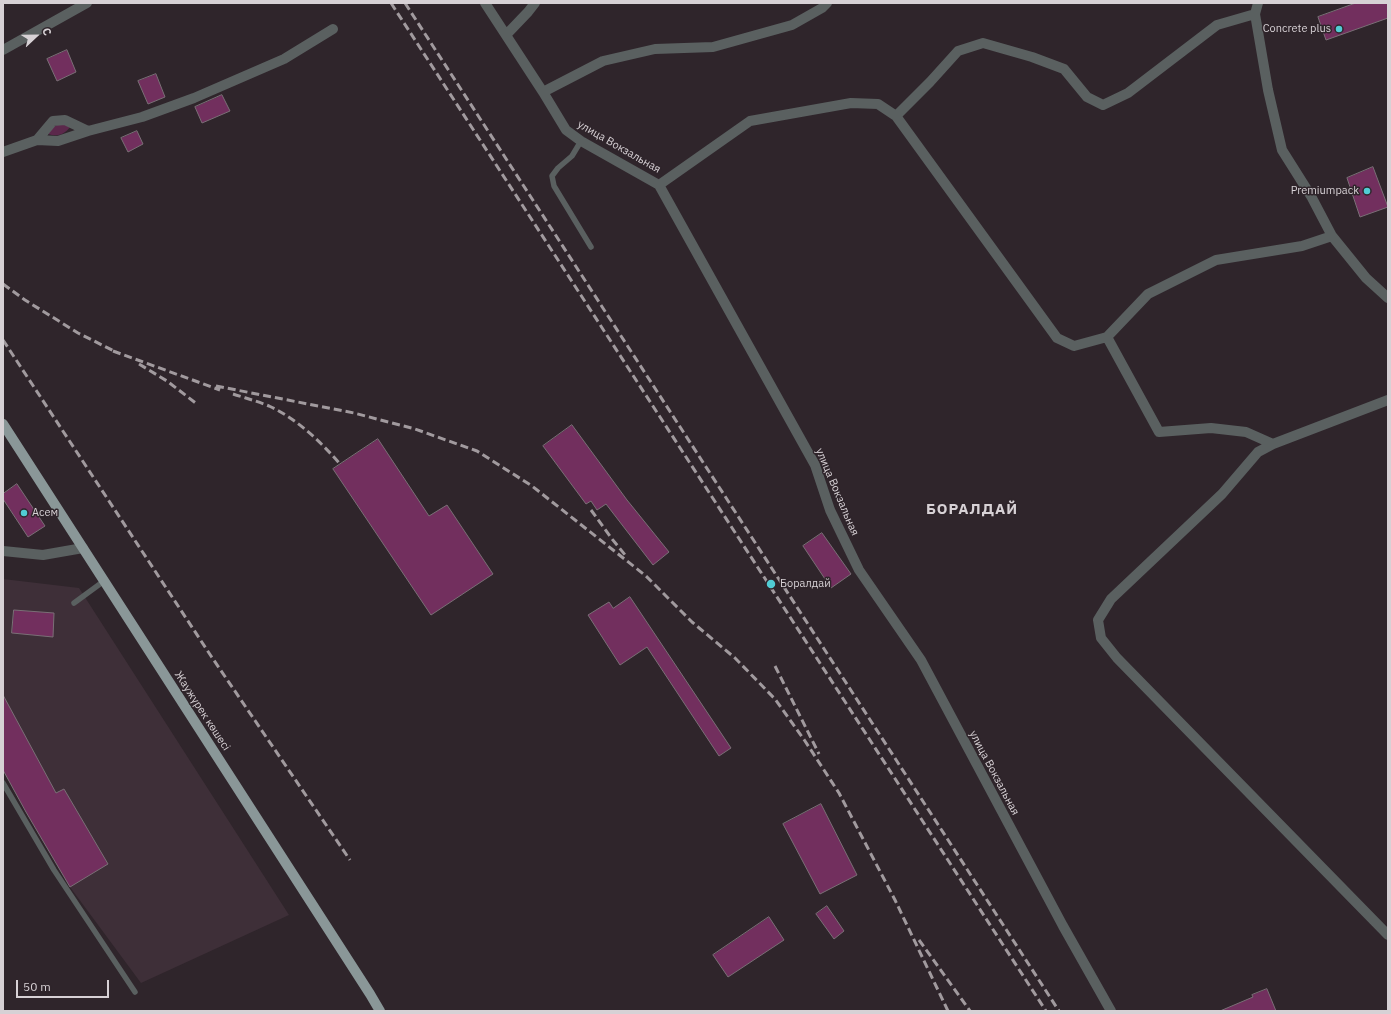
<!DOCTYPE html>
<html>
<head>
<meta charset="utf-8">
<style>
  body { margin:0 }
  #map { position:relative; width:1391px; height:1014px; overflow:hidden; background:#2f252b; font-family:"IBM Plex Sans",sans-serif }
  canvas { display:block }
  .frame { position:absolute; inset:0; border:4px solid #d7d1d5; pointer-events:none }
  .north { position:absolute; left:16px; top:16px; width:40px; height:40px; -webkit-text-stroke:3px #2f252b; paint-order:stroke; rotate:68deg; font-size:11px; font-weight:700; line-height:16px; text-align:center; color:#d7d1d5 }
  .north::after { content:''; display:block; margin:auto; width:14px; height:18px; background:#d7d1d5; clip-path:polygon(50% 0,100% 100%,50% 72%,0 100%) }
  .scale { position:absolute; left:16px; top:980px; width:93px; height:18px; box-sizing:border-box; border:2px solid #d7d1d5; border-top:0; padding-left:5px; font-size:12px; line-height:14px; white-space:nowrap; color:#d7d1d5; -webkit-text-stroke:3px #2f252b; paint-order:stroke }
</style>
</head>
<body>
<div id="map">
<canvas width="1391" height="1014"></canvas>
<div class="frame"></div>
<div class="north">С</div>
<div class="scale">50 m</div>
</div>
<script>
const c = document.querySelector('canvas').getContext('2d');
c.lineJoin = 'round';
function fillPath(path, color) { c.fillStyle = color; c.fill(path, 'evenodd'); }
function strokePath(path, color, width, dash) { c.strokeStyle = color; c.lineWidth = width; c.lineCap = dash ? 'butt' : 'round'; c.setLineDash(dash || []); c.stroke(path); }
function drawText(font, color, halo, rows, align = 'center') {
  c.font = font + ' "IBM Plex Sans",sans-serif'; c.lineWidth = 3; c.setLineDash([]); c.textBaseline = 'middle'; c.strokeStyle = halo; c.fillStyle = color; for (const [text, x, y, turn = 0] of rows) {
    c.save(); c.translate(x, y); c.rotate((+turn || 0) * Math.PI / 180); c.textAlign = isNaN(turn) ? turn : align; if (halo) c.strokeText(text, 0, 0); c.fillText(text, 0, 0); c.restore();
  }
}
const built = new Path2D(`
  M3 579 79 588 289 915 141 983 70 887 3 770Z`);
const green = new Path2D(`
  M62 123 70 127C64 135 57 137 48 134L53 127Z`);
const building = new Path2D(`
  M1356 3H1388V18L1326 40 1318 17Z
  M67 50 76 72 57 81 47 59Z
  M156 74 165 97 148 104 138 81Z
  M222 95 230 111 202 123 195 107Z
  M137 131 143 144 128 152 121 138Z
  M1373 167 1388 207 1360 217 1347 178Z
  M572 425 627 500 669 552 653 565 606 504 597 510 591 501 586 504 543 446Z
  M378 439 429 516 447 505 493 574 431 615 333 469Z
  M17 484 45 526 28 537 3 499V494Z
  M822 533 851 574 831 588 803 546Z
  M630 597 731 748 719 756 647 647 620 665 588 615 609 602 613 608Z
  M14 610 54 613 53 637 12 633Z
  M3 695 56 793 64 789 108 864 70 887 26 812 3 770Z
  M821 804 857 875 820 894 783 824Z
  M827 906 844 931 834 939 816 914Z
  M769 917 784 940 728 977 713 955Z
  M1267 989 1276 1011H1220L1253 997 1252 995Z`);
const lane = new Path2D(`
  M581 141 572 156 558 168 552 176 554 186 591 247
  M74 603 104 581
  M3 783 54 870 135 992`);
const street = new Path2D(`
  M485 3 543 92 566 130 581 141 659 185 815 465 830 510 859 570 921 660 1063 926 1111 1011
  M1258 3 1255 14 1268 90 1282 150 1311 196 1332 236 1366 278 1388 298
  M506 35 528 12 535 3
  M3 50 87 3
  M543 92 603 61 655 49 713 47 792 25 822 8 827 3
  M896 116 930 82 958 51 983 43 1032 57 1064 69 1087 97 1103 105 1128 93 1217 25 1255 14
  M37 140 53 121 65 120 88 131
  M3 152 37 140 58 141 88 131 142 117 194 98 284 59 333 29
  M659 185 750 121 851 103 878 104 896 116 1057 338 1074 346 1107 337 1159 432 1211 428 1246 432 1273 444
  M1107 337 1148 294 1216 260 1302 246 1332 236
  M1388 400 1273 444 1258 452 1222 494 1111 599 1098 620 1101 638 1117 658 1388 935
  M3 551 43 555 83 548`);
const primary = new Path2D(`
  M3 424 370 994 380 1011`);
const rail = new Path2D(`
  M391 3 1046 1011
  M405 3 1059 1011
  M3 284 25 300 78 333 118 353
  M3 340 211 656 350 860
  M113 351 220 390
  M139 364 167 381 197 404
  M216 386 354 413 415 429 477 451 532 486 646 576 692 622 735 658 775 699 805 741 839 793 895 900 948 1011
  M233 394C245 398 257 401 269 406 297 419 320 441 340 464
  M591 510 612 539 626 556
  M775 666 819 754
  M919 940 970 1011`);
const markers = [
  [1339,29,4,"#51ccd4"],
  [1367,191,4,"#51ccd4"],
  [24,513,4,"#51ccd4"],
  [771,584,5,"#51ccd4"]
];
const poiNames = [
  ["Concrete plus",1331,29],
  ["Premiumpack",1359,191],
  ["Асем",32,513,"left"],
  ["Боралдай",780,584,"left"]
];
const streetNames = [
  ["улица Вокзальная",619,147,30],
  ["улица Вокзальная",837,492,67],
  ["Жаужүрек көшесі",202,711,57],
  ["улица Вокзальная",994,773,62]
];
const districtNames = [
  ["БОРАЛДАЙ",972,510]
];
fillPath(built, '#3e2f38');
fillPath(green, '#5b284b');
fillPath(building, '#722f5e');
strokePath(building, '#7a6f76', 1);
strokePath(lane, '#5a6060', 5.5);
strokePath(street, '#5a6060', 10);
strokePath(primary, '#8a9798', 10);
strokePath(rail, '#a19a9e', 3, [8, 4]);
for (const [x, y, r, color] of markers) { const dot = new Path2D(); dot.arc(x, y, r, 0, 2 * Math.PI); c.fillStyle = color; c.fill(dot); strokePath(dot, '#2f252b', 1.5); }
drawText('11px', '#d7d1d5', '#2f252b', poiNames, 'right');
drawText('11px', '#d7d1d5', '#2f252b', streetNames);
c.letterSpacing = '1px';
drawText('bold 15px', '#d7d1d5', '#2f252b', districtNames);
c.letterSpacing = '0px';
</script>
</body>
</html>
